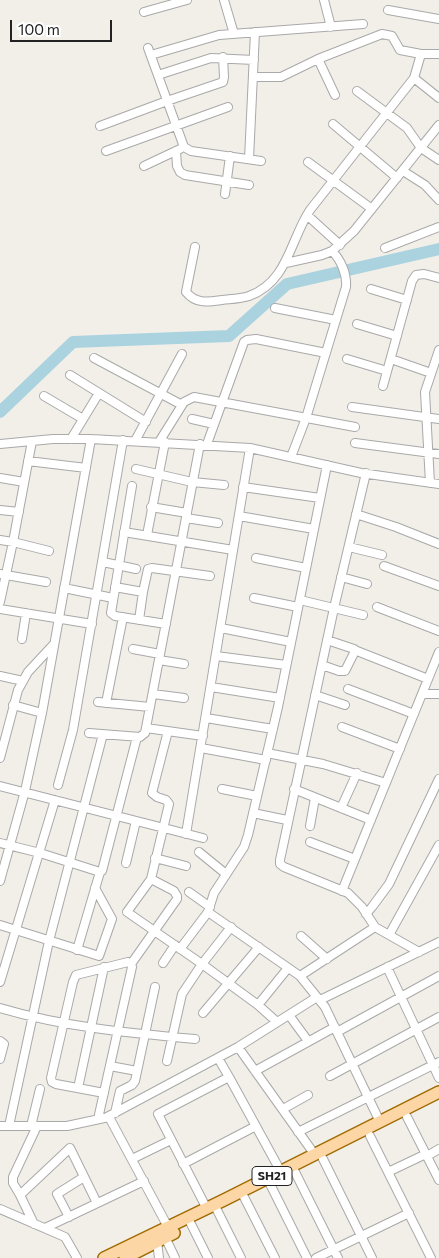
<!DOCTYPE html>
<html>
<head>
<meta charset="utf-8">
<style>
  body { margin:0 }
  #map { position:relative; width:439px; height:1258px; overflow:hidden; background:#f2efe9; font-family:Commissioner,sans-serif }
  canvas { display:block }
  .scale { position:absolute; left:10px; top:20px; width:102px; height:22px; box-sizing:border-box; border:2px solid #222; border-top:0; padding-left:6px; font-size:15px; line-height:18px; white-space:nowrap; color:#222; -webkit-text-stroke:4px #fff; paint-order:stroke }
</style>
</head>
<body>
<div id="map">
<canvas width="439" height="1258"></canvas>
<div class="scale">100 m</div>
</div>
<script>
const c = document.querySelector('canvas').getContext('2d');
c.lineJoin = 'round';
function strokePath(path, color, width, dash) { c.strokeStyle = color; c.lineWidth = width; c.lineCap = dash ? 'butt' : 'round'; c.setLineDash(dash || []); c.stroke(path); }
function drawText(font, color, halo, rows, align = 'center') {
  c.font = font + ' Commissioner,sans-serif'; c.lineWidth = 4.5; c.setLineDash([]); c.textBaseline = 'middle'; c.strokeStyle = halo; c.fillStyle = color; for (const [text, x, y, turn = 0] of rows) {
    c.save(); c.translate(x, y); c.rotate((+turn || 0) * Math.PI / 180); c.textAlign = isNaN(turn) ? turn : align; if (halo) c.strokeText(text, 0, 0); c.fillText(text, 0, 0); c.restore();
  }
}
const river = new Path2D(`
  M0 412 73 342 229 336 287 284 439 249`);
const minor = new Path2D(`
  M224 0 234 34
  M324 0 331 27
  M388 10 439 19
  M144 12 187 0
  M148 48 184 147 191 151 261 161
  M151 55 219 35 363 24
  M318 59 335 95
  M158 75 211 58 254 60
  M254 77H281L318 59 382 34 392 36 400 50 421 54H439
  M414 78 439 98
  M357 91 407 128 421 148 439 160
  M333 124 397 178
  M100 126 167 101 223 82 224 77 223 57
  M106 151 228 107
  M176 151 177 166 180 172 185 175 249 185
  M249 159 255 32
  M308 162 372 209
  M144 166 180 149
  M403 171 425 185 439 200
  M225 194 230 156
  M307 215 340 245
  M195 247 186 292C196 304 207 302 222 300 230 299 240 299 249 296 288 282 290 240 310 210L414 78 421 54
  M385 248 439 227
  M286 263 322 255 332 251 354 231 439 125
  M371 289 407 300
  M275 308 336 320
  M357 324 397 336
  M94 358 182 405
  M347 359 387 371
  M391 359 431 373
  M70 375 146 422
  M383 386 412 281 416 275 424 274 439 278
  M44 396 83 419
  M352 407 439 419
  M192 419 214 424
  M71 439 99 393
  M135 441 182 354
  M159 442 184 402 194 397 355 427
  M355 443 439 454
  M0 444 53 439H91L250 448 361 473 439 484
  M207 444 244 342 247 340 256 339 326 353
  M291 457 306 418 346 287C347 274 341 260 332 251
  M28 461 86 468
  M136 469 192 482 224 485
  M366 473 334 608 280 860V864L284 867 348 893 362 907 375 927 419 952
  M0 478 24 482
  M430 483 425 392 439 350
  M132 486 111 613 115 616 166 624
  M243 487 320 498
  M151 507 187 513
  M0 510 19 512
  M356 514 396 527 439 544
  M239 516 314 529
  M186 518 218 523
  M124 532 233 550
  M147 535 165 442
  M0 540 13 542 49 551
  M349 547 382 555
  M256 558 306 568
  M103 562 136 569
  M384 566 439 586
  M0 574 46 582
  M341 577 367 584
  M115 587 143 592
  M64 588 113 598
  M254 598 298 607
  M300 600 363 615
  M0 602 13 542 32 441
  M377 607 439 631
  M0 609 92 624
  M139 620 143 592 148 569 152 568 210 576
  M221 628 291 642
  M22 639 26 613
  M327 640 354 649 357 651
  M133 649 160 654
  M216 656 286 665
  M159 660 184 664
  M322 665 339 671H345L354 653 357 651 428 679
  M0 676 23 681
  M211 687 280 698
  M348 689 414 714
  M153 694 184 698
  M422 694H439
  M315 695 345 705
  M98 702 150 707
  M106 703 123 617
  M13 705 42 713
  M206 718 273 729
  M342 727 400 749
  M146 728 203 736
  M168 731 152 793 157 797 166 800 169 804 151 879 127 912 202 964 258 1005 277 1022
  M89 733 140 737 145 733 200 444
  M201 748 266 760
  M267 753 323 764 386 783
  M0 758 18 690 28 672 54 644
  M58 785 73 730 123 440
  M0 786 203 838
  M222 789 257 796
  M294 789 371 820
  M341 808 357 773
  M253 813 287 820
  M310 826 315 798
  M186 834 250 448
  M310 842 355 859
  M0 843 40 853 100 872 102 871 137 737
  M199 852 226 874
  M155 858 186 866
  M126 863 136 821
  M0 881 25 791 42 713 91 439
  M342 891 439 652
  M189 892 210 907
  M208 912 300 976 325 1007 380 1122
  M366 914 372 907 389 884 439 779
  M0 925 99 956 112 919 95 888
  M389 935 439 845
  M301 936 327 959
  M180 949 208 912 214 893 244 847 248 835 278 707 327 465
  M77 950 100 872
  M163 963 175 945
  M131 964 177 899V896L174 891 151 879
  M387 967 439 1078
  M300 976 375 927
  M0 982 55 800
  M320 1000 439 942
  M258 1005 288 968
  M0 1008C64 1027 129 1033 195 1039
  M203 1013 259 947
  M289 1015 308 1041
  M337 1032 439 976
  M0 1041 4 1044 0 1059
  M238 1047 315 1155
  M167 1061 182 994 202 964 231 927
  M110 1066 137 1071
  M255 1071 335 1027
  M330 1076 439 1017
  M229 1077 281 1172
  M78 1088 104 967
  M283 1109 308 1095
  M115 1113 120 1091 132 1085 135 1081 155 987
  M107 1117 238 1047 317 997
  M407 1117 439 1180
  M98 1119 132 967 131 964 128 962 76 975 73 982 51 1078 52 1082 56 1084 104 1093
  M0 1126H67L109 1117 168 1227
  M9 1126 49 941 103 734
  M31 1126 40 1089
  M298 1132 439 1062
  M370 1136 431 1258
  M427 1156 439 1149
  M132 1159 171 1140
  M323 1159 372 1258
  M183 1164 256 1126
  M295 1172 338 1258
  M388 1172 426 1154
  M270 1184 307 1258
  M20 1195 13 1183V1177L37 1126
  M244 1197 275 1258
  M0 1209 65 1237 77 1258
  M207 1209 158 1114 229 1077 218 1058
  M217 1210 241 1258
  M69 1217 57 1194 84 1177
  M34 1224 20 1195 70 1148 97 1203
  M191 1224 208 1258
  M45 1228 144 1181
  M165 1237 175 1258
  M157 1241 159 1258
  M316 1258 409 1213`);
const primary = new Path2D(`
  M104 1258 224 1200 439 1092
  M125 1258 174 1233`);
const shields = [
  [272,1176,40]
];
const shieldNames = [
  ["SH21",272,1176]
];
strokePath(river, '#aad3df', 12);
strokePath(minor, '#a9a9a9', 10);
strokePath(primary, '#a06b00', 14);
strokePath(minor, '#fff', 8);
strokePath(primary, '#fcd6a4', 11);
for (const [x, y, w] of shields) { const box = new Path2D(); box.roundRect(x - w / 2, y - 9.5, w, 19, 4); c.fillStyle = '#fff'; c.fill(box); strokePath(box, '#222', 1); }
drawText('bold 12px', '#222', null, shieldNames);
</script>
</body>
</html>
